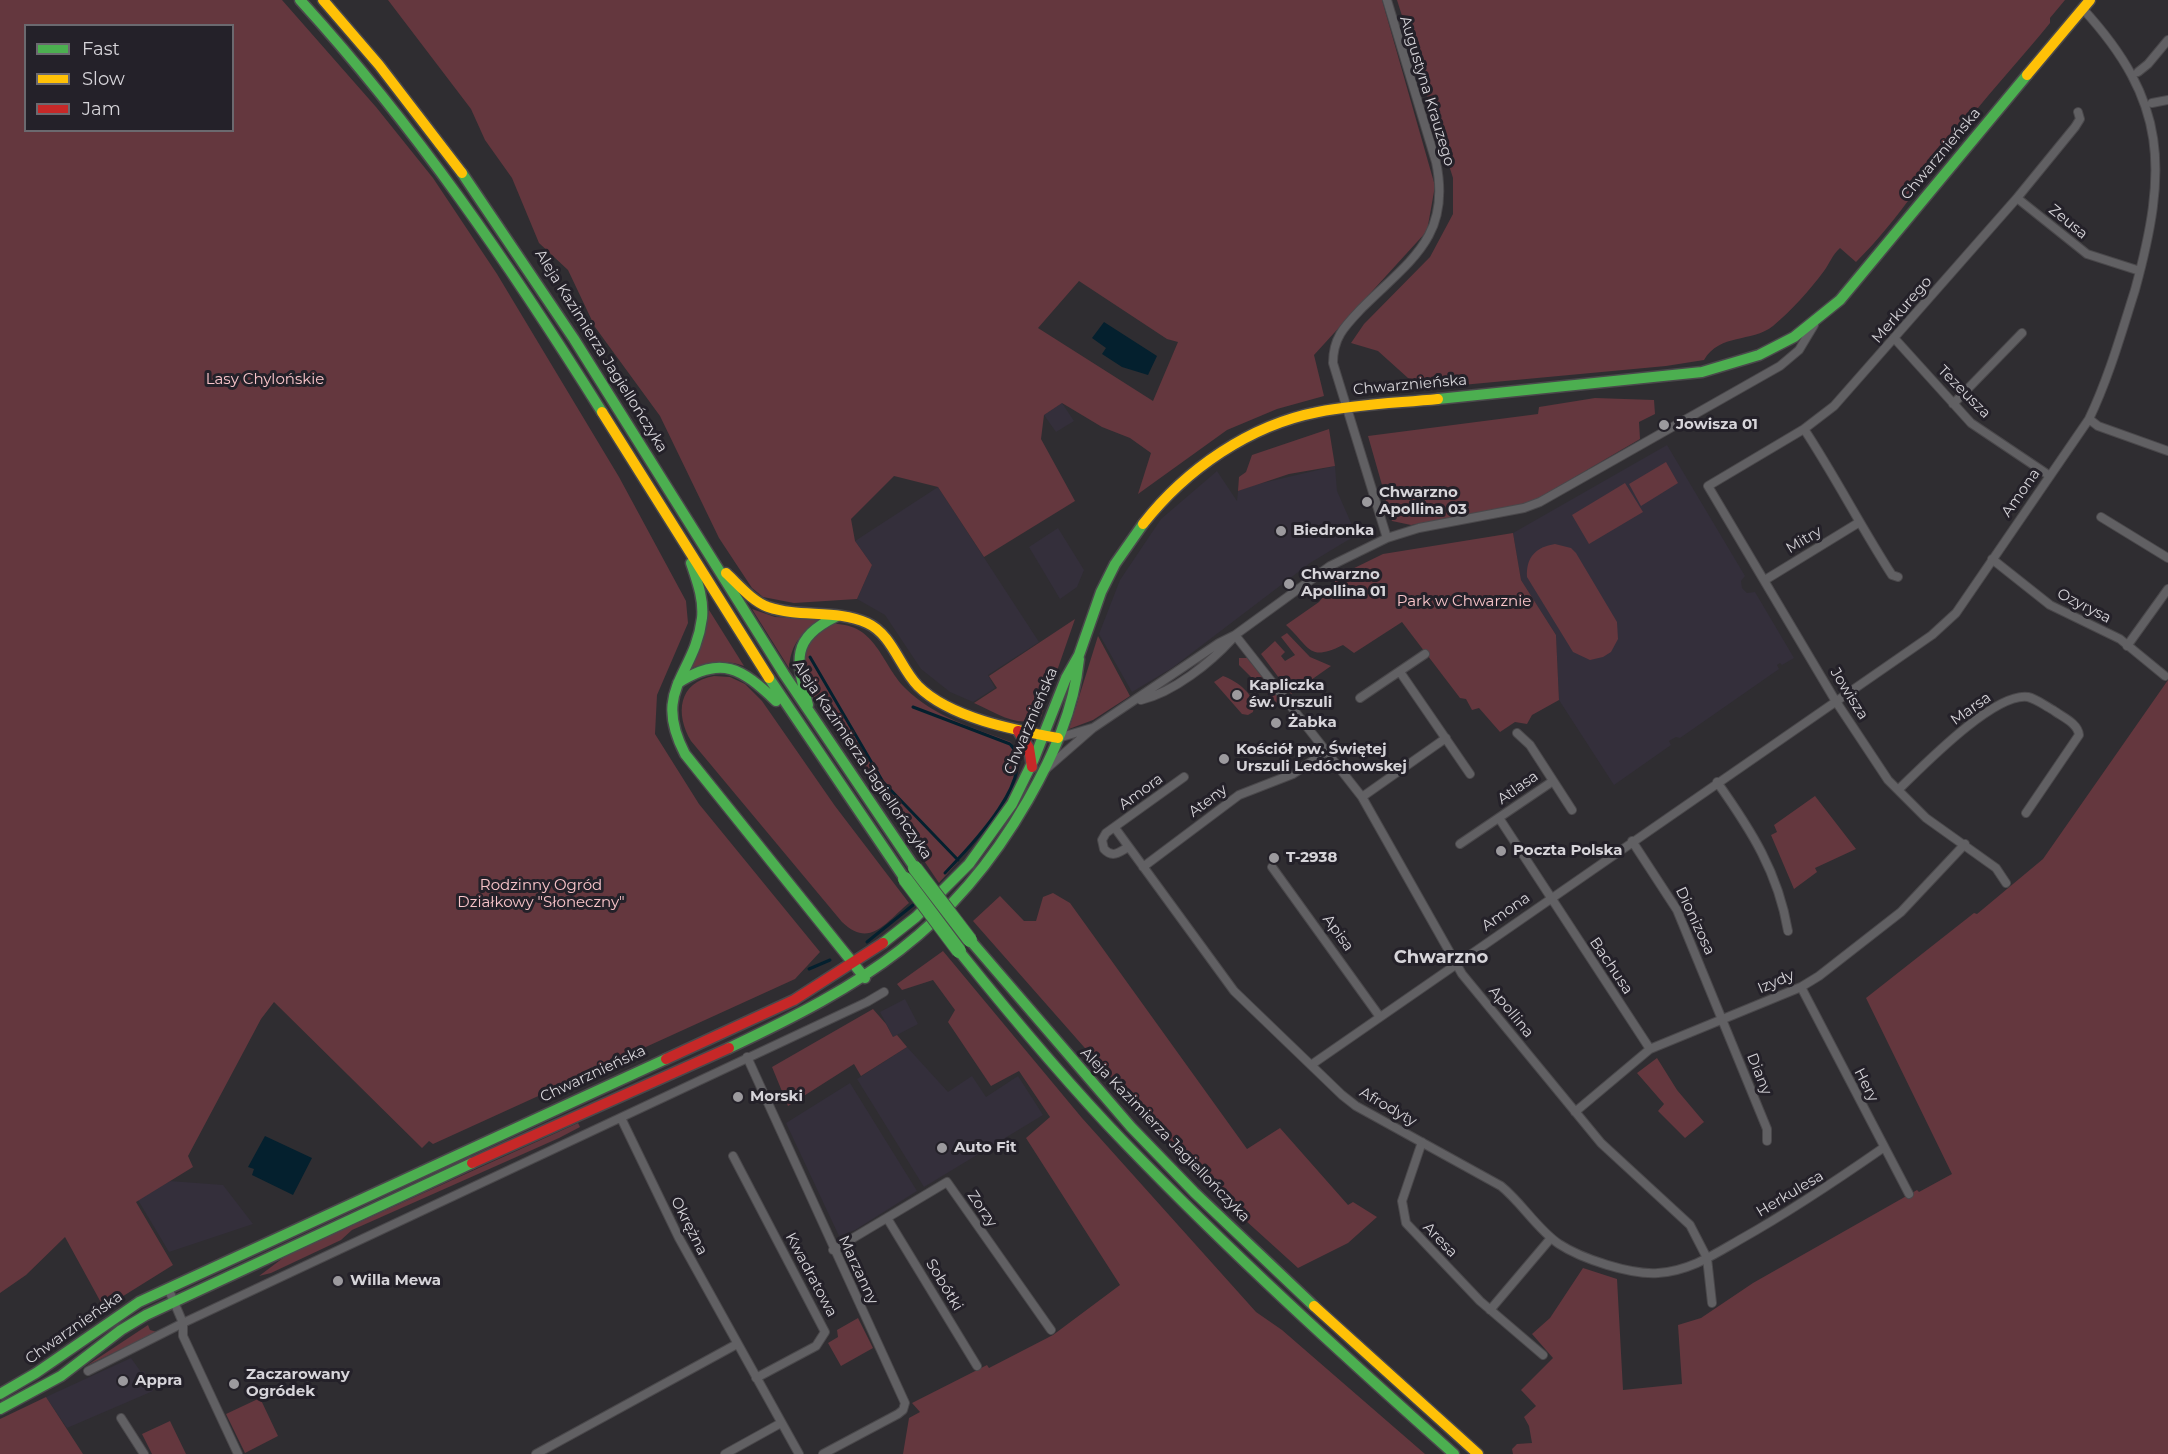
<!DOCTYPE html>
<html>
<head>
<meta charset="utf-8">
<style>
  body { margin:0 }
  #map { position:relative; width:2168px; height:1454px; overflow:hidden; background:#2f2d31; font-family:Montserrat,sans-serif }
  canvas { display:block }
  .legend { position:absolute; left:24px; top:24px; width:210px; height:108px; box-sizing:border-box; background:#242129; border:2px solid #6b696f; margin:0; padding:8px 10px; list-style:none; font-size:18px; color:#d6d4d9 }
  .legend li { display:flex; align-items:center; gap:12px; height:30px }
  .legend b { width:30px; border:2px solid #6b696f }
</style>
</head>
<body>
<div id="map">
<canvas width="2168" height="1454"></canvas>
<ul class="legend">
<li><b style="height:8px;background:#4caf50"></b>Fast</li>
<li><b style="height:8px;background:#ffc107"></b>Slow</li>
<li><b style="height:8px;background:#c62828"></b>Jam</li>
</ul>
</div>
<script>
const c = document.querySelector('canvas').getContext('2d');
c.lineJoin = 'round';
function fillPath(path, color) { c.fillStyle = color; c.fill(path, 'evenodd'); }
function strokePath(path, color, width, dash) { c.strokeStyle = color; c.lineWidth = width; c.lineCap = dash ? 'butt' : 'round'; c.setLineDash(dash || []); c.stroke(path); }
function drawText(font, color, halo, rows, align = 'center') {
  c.font = font + ' Montserrat,sans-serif'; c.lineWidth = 6; c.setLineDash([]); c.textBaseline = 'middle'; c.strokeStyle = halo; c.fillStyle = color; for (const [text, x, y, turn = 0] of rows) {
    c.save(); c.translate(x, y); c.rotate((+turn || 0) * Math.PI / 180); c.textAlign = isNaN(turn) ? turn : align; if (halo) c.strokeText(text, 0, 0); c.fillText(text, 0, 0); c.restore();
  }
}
const built = new Path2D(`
  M1062 403 1074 421 1056 432 1044 415Z
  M1667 445 1745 576 1741 581 1742 588 1747 593 1755 592 1794 658 1782 665 1780 663 1777 665 1779 669 1680 738 1676 737 1669 741 1671 745 1614 785 1559 700 1556 635 1521 580 1513 533Z
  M1335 466 1337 491 1352 525 1353 537 1310 563 1172 668 1132 692 1099 634 1120 580 1161 519 1217 471 1237 501 1238 491 1254 485Z
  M938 487 1039 642 988 675 995 688 973 702 950 692 921 669 885 615 857 599 872 565 855 541Z
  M1058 528 1084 570 1077 587 1060 599 1029 547Z
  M905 999 918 1024 893 1037 880 1012Z
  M907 1047 948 1092 972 1076 986 1097 1018 1076 1043 1115 924 1187 857 1079Z
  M850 1083 917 1191 855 1230 839 1236 786 1123Z
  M170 1181 223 1185 253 1224 169 1252 138 1200Z
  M131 1358 141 1372 144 1371 153 1391 67 1428 46 1397Z`);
const green = new Path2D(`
  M0 0H282L376 107 433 178 497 274 619 477 686 601 688 623 657 695 655 734 699 804 820 952 795 979 433 1144 429 1141 422 1148 274 1002 261 1019 188 1156 193 1167 136 1202 173 1265 104 1308 65 1237 26 1275 0 1293ZM26 26H232V130H26Z
  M388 0H1382L1435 186 1427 231 1314 355 1324 396 1277 409 1227 430 1138 494 1151 453 1130 438 1102 427 1062 403 1044 415 1041 439 1075 501 984 557 938 487 894 476 851 519 855 541 872 565 857 599 794 603 763 597 752 588 719 538 660 416 595 327 568 270 539 243 512 178 485 140 471 109ZM1079 281 1167 339 1178 342 1153 401 1038 328Z
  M1397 0H2065L2050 18V23C2024 55 1996 85 1970 118 1931 166 1900 219 1856 262L1840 248C1832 255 1830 263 1824 271 1809 291 1792 310 1773 326 1751 343 1720 333 1704 360L1666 366 1430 388 1408 378 1378 351 1351 343 1364 324 1430 257 1453 214V178Z
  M1595 398 1654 400 1655 414 1639 422 1640 439 1539 498 1517 506 1411 525 1392 521 1385 507 1386 499 1368 436 1538 414 1539 407Z
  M1329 429 1335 466 1289 474 1238 491 1239 477 1246 472 1252 455Z
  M1666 462 1678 483 1641 506 1629 484Z
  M1625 483 1643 512 1589 544 1572 515Z
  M1513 533 1521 580 1556 635 1559 700 1532 715 1527 724 1515 722 1500 732 1479 708 1472 710 1466 699 1460 698 1402 622 1354 653 1343 645C1308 662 1311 648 1286 625L1319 602 1340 575 1383 554Z
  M1555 544 1571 548 1576 553 1617 622 1618 639 1611 652 1603 657 1590 660 1573 652 1527 577C1526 557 1536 547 1555 544Z
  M752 609 775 617 821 619C801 634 791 643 789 668Z
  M709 610 744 666C725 659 710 663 690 668L707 623Z
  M1075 619 1041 717C1019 730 995 712 974 703L997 688 989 676Z
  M834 624C876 624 881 663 905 688 934 717 974 728 1011 742 1014 750 1018 759 1016 769 1012 802 962 858 939 883L812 694C800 658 795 642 834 624Z
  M1287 633 1310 657 1331 666 1291 694 1261 654 1275 641 1285 652 1281 656 1285 661 1295 655 1281 637Z
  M1098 636 1130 696 1093 720 1069 729Z
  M1239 658H1247L1284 704 1283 709 1239 665Z
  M714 676 730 677 745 684 762 701 835 806 909 903C886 922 870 949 842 922L691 741C675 714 678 682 714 676Z
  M1223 676C1237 681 1258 696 1253 712L1248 715 1242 714 1214 682Z
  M2168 680V1454H1513L1512 1449 1517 1444 1532 1443 1529 1426 1524 1417 1536 1406 1521 1390 1553 1358 1532 1334 1550 1318 1583 1268 1617 1279 1623 1390 1682 1384 1678 1325 1701 1318 1753 1283 1917 1190 1919 1192 1952 1174 1866 998 1974 913 1977 914 2043 859Z
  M1815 796 1856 849 1815 868 1817 872 1794 889 1771 835 1777 832 1774 825Z
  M1053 893 1070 903 1247 1149 1280 1128 1348 1205 1353 1202 1377 1217 1348 1243 1298 1268 1202 1181 973 921 1000 896 1024 921H1036L1043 897Z
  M943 951 1082 1118 1256 1312 1282 1330 1425 1454H903L909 1418 920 1412 912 1403 987 1365 989 1368 1053 1335 1120 1285 1026 1138 1050 1117 1019 1071 991 1086 948 1022 955 1010 933 980 902 990 897 984Z
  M873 1009 886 1024 893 1037 897 1035 907 1047 861 1076 854 1064 788 1106 772 1067Z
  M1657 1058 1677 1090 1704 1122 1685 1138 1658 1111 1664 1104 1637 1073Z
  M578 1123 580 1127 559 1138 352 1230 341 1240 271 1273 259 1276 287 1255Z
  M858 1318 873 1348 841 1366 828 1343 838 1337 837 1330Z
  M148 1325 150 1330 157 1332 86 1366Z
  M46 1397 83 1454H0V1419Z
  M260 1398 278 1436 245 1453 226 1414Z
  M170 1421 186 1454H152L142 1434Z`);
const water = new Path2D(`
  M1104 322 1157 356 1148 375 1122 367 1102 354 1106 348 1092 338Z
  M265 1136 312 1158 293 1195 252 1175 254 1169 248 1167Z`);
const stream = new Path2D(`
  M810 657 883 782 958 860
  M913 707 1010 744C1041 775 966 851 945 873
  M867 942 913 905
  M809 969 830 960`);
const street = new Path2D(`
  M2138 72 2148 64 2168 40
  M2152 103 2168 100
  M2017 198 2087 254 2140 271
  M1895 339 1971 423 2050 476
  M1953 404 2022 333
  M2089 419 2098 426 2168 451
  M1804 429C1835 476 1861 527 1892 575L1898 577
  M2101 517 2168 558
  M1387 538 1333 363C1333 337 1345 326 1362 308 1409 261 1452 237 1436 162L1387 0
  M1992 559 2050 605 2120 639 2165 676
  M1765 580 1858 523
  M1235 635 1362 797 1462 974 1601 1143 1690 1225 1707 1258 1712 1303
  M2127 646 2168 589
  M1400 672 1470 774
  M1360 698 1425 654
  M1141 700C1174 692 1210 663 1232 639
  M1517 733 1530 745 1572 810
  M1058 738 1092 728
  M1046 769 1093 728 1219 643 1235 635 1330 566 1387 538 1419 528 1524 508 1540 502 1780 366 1799 350 1814 325
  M1717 782C1751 830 1778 872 1788 931
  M1898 790C1923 766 1994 692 2028 697 2037 699 2045 706 2053 710 2062 717 2078 723 2079 735L2026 813
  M1362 797 1446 738
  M1499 818 1650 1049
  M1115 828 1234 991 1342 1095 1356 1106 1501 1186C1522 1203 1537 1229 1559 1244 1582 1259 1631 1275 1658 1273 1690 1271 1715 1254 1741 1239 1791 1211 1837 1180 1883 1148
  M1632 841 1677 910 1767 1129V1141
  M1460 844 1553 781
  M1128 847C1119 853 1112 858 1104 849L1102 840 1106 833 1184 777
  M1143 867 1239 795 1293 774 1327 751
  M1272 867 1380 1017
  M2006 883 1996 868 1926 818 1888 780 1835 700 1708 486 1804 429 1834 406 2017 198 2075 127 2080 119 2078 112
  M1801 987 1909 1194
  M747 1057 905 1403 903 1410 898 1414 823 1454
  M1311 1065 1932 635 1956 613 2089 419C2109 377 2121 334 2135 290 2168 169 2168 102 2083 9
  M1575 1112 1650 1049 1801 987 1819 976 1901 912 1965 844
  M621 1118 679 1238 799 1454
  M1422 1142 1402 1201 1406 1223 1480 1301 1543 1355
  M733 1156 825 1332 816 1346 756 1378
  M887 1218 977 1366
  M833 1250 947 1182 1051 1330
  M168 1288 183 1323V1336L238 1454
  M1490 1310 1551 1238
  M88 1371 183 1323 867 1002 884 992
  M121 1418 144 1454
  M536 1454 737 1344
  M725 1454 781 1423`);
const fast = new Path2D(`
  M300 0C416 127 511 267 602 412
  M462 173 574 339 784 674 915 868
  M1438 399 1702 372 1759 355 1794 337 1840 300 2027 75
  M691 563C697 581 704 599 702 618 695 676 651 689 685 754L865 978
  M769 678 905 879
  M678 683C722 655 741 668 776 701
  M808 705C796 660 790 639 837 616
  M970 940 1131 1127 1194 1192 1314 1306
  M883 943 916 917 969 864 1012 804 1034 759 1066 678 1079 655 1101 592 1115 564 1143 524
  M959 951C1012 1017 1066 1082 1125 1143 1230 1252 1341 1353 1454 1454
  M729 1048C863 985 952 932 1028 800 1053 756 1074 710 1079 659
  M0 1394 36 1373 139 1302 666 1059
  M0 1409 61 1376 121 1330 146 1315 472 1163`);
const slow = new Path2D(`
  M323 0 379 65 462 173
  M2027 75 2090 0
  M602 412 769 678
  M1143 524C1186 469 1250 425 1318 412 1358 404 1398 403 1438 399
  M726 573C739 585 752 601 768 607 800 618 836 609 867 623 892 634 900 668 918 686 950 718 1015 730 1058 738
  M1314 1306 1478 1454`);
const jam = new Path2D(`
  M1018 731 1029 748 1032 767
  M666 1059 794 1000 883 943
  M472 1163 729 1048`);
const fastBridge = new Path2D(`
  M915 868 970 940
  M905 879 959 951`);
const markers = [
  [1664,425,6,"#9c9a9e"],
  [1367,502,6,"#9c9a9e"],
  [1281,531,6,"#9c9a9e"],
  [1289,584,6,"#9c9a9e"],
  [1237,695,6,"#9c9a9e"],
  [1276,723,6,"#9c9a9e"],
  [1224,759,6,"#9c9a9e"],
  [1501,851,6,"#9c9a9e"],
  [1274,858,6,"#9c9a9e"],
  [738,1097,6,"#9c9a9e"],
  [942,1148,6,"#9c9a9e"],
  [338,1281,6,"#9c9a9e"],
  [123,1381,6,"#9c9a9e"],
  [234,1384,6,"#9c9a9e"]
];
const streetNames = [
  ["Augustyna Krauzego",1427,91,73],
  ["Chwarznieńska",1941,154,-50],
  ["Zeusa",2068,222,39],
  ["Merkurego",1902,310,-49],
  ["Aleja Kazimierza Jagiellończyka",601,351,58],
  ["Chwarznieńska",1410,385,-5],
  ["Tezeusza",1964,392,45],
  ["Amona",2021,493,-55],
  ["Mitry",1804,540,-31],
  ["Ozyrysa",2084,606,27],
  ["Jowisza",1849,694,58],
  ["Marsa",1971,709,-35],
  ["Chwarznieńska",1031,721,-67],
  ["Aleja Kazimierza Jagiellończyka",862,760,56],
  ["Atlasa",1518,788,-35],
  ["Amora",1141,792,-36],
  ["Ateny",1208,801,-37],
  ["Amona",1506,912,-35],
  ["Dionizosa",1695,921,65],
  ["Apisa",1338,933,54],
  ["Bachusa",1611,966,56],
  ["Izydy",1776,982,-23],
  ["Apollina",1511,1012,51],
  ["Chwarznieńska",593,1074,-25],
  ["Diany",1759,1074,68],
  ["Hery",1866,1085,63],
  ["Afrodyty",1388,1107,30],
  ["Aleja Kazimierza Jagiellończyka",1165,1135,46],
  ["Herkulesa",1790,1194,-31],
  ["Zorzy",982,1209,56],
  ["Okrężna",689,1226,63],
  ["Aresa",1440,1240,46],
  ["Marzanny",858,1270,65],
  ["Kwadratowa",811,1275,62],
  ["Sobótki",944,1285,59],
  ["Chwarznieńska",74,1328,-35]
];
const parkNames = [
  ["Lasy Chylońskie",265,380],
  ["Park w Chwarznie",1464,602],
  ["Rodzinny Ogród",541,886],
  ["Działkowy \"Słoneczny\"",541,903]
];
const poiNames = [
  ["Jowisza 01",1676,425],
  ["Chwarzno",1379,493],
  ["Apollina 03",1379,510],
  ["Biedronka",1293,531],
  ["Chwarzno",1301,575],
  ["Apollina 01",1301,592],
  ["Kapliczka",1249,686],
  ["św. Urszuli",1249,703],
  ["Żabka",1288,723],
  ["Kościół pw. Świętej",1236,750],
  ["Urszuli Ledóchowskej",1236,767],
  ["Poczta Polska",1513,851],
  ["T-2938",1286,858],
  ["Morski",750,1097],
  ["Auto Fit",954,1148],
  ["Willa Mewa",350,1281],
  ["Zaczarowany",246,1375],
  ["Ogródek",246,1392],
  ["Appra",135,1381]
];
const quarterNames = [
  ["Chwarzno",1441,958]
];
fillPath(built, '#342f3b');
fillPath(green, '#64373e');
fillPath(water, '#04202e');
strokePath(stream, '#04202e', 3);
strokePath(street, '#4a484b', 10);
strokePath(fast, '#4a484b', 13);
strokePath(slow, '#4a484b', 13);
strokePath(jam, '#4a484b', 13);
strokePath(street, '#616063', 8);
strokePath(fast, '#4caf50', 10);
strokePath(slow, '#ffc107', 10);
strokePath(jam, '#c62828', 10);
strokePath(fastBridge, '#4a484b', 16, []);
strokePath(fastBridge, '#4caf50', 14);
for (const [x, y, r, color] of markers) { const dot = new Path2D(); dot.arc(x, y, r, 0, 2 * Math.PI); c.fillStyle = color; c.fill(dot); strokePath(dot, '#242129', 2); }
drawText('15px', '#d6d4d9', '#242129', streetNames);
drawText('15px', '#f9c5ca', '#242129', parkNames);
drawText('bold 15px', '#d6d4d9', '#242129', poiNames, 'left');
drawText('bold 18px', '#d6d4d9', '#242129', quarterNames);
</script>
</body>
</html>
